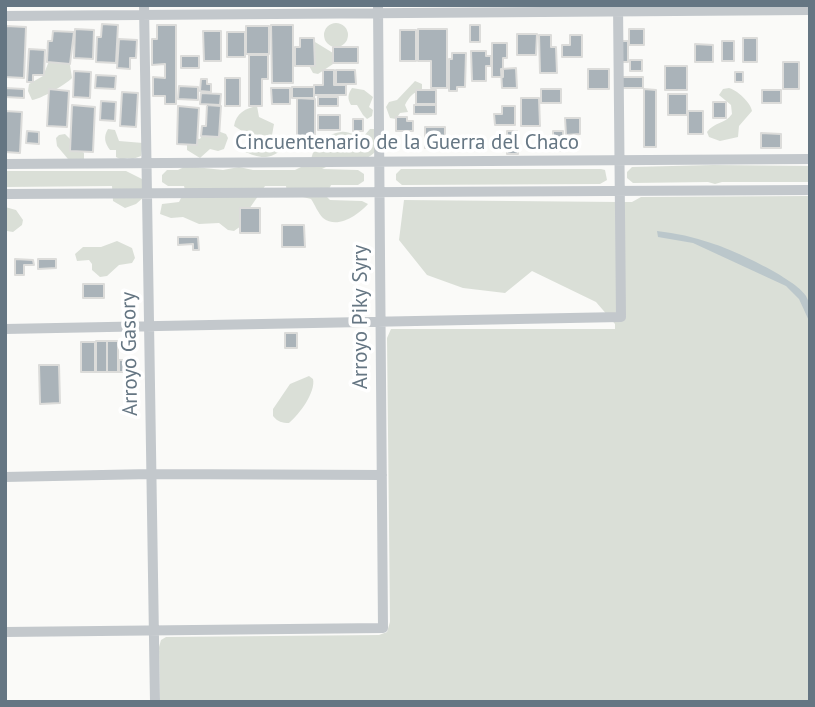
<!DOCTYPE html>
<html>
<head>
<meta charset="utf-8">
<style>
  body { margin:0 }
  #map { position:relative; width:815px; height:707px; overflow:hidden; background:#fafaf8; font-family:"PT Sans",sans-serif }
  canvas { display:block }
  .frame { position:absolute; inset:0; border:7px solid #657683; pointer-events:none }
</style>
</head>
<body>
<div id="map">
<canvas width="815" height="707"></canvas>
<div class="frame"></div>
</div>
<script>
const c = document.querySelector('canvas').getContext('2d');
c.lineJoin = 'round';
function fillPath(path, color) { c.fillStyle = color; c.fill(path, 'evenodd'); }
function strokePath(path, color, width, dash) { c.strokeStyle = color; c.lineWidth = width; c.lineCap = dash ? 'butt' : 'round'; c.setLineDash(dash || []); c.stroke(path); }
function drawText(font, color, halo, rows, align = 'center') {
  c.font = font + ' "PT Sans",sans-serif'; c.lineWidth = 7; c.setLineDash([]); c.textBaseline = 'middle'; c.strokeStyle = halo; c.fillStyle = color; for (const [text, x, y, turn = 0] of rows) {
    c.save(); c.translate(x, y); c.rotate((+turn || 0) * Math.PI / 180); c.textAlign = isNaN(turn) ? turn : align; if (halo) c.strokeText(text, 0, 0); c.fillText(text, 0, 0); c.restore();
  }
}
const green = new Path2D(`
  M324 35a12 12 0 1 1 24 0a12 12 0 1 1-24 0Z
  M315 42 333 53V64L318 74 313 73 307 62 309 44Z
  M49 61H66L70 65 72 78C65 85 41 99 32 100L28 91 29 84 43 76Z
  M415 81 422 84V91C414 91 409 97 405 105L408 112 400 113 396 119 390 118 386 107 389 102 397 100Z
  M352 88 364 90 373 97 369 107 373 110 372 116 367 119 363 115 357 105H351C347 98 348 94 352 88Z
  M729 88C737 90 751 103 752 111L739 126 738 137 720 141 709 137 707 132C714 122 725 124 732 114L731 105 719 95 723 89Z
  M257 106 259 117 274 124 272 135 250 136 234 126C236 113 246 108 257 106Z
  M108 129 115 130 119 141 143 143 141 156 133 159 127 158 122 160 116 157V150H110C105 143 103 137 108 129Z
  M370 129H376V151C364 164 345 163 328 166L322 169 358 170 364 174V181L358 185H331L326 196 330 200 362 201 368 204C359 214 338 230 323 218 318 213 315 205 311 199L287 193 286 186H265L247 212 241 226 234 231 228 230 219 223 199 224 183 217 171 218 160 214 162 204 179 202 185 190 184 186H168L162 182V175L167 170H178L186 166 223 170 239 167 253 170H295L311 162C312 147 325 134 341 132 349 131 355 136 363 137Z
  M215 130 226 134 228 138 224 149 218 151 210 149 200 158 187 150V142L193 138 200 139 202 135Z
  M65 134 84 153V161L68 159 57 146 56 138 59 135Z
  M271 145 280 151C267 161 257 157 243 151L247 146Z
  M713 165 810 166V182H722L715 184 708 182 633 183 627 178V172L632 167Z
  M401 169H601L605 170 607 180 600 184 402 185 396 180V174Z
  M5 171H126L146 181 145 196 136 204 125 208 113 201 112 186 5 187Z
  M810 196V702H160L159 647 161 640 166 637 379 635 387 632 390 622 387 338 391 329H615V324L596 302 532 271 505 293 463 288 427 275 399 240 404 200 618 202H632L641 197Z
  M5 207 16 210 23 220 22 225 13 232 7 231Z
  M117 241 132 248 135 258 132 263 119 265 107 276 100 277 92 270V264L89 260 77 261 75 254 83 247H101Z
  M309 376 313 379C316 392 299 415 289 423 282 423 278 422 273 416V409L290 384Z`);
const water = new Path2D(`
  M657 231C676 233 694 237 711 243 732 249 796 279 806 296 811 305 810 314 810 323L799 299 786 286 693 243 658 237Z`);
const building = new Path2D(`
  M102 24 118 25 116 63 96 62 97 37H101Z
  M157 25H176V104H165V96H153V77L165 78V64L152 65V39H157Z
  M271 25H293V83H272Z
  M470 25H480V42H470Z
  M6 26 26 27 24 78 5 77Z
  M246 26H269V54H246Z
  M75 29 94 30 93 59 74 58Z
  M418 29H447V88H431V61H418Z
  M629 29H644V45H629Z
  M400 30H416V61H400Z
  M53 31 74 32 70 64 47 62 48 41H52Z
  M203 31H221V61H204Z
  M227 32H245V57H227Z
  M517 34H537L536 55H517Z
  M539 35H551V47H556L557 73H540Z
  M570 35H582V57H562V45H570Z
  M300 38H314L315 66H295V47H300Z
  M743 38H757V62H743Z
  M119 39 137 40 136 58H130V69L117 68Z
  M620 41H628V62H620Z
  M722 41H734V61H722Z
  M492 43H507V58H503V77H492Z
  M695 44 713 45V62H695Z
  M333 47H358V63H333Z
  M29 49 45 50 44 75H33V82H27Z
  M471 51H486V56H491V66H486V81H472Z
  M452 53H466L465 87H457V91H449V59H452Z
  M249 55H268V79H262V106H249Z
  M181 56H199V68H181Z
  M630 60H642V71H630Z
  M783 62H799V89H783Z
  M665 66H687V90H665Z
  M516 68 517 88H502L501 69Z
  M588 69H609V89H588Z
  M323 70H334V85H346V95H314V85H323Z
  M336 70H355L356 84H336Z
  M74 71 91 72 90 98 73 97Z
  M735 72H743V82H735Z
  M96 75 116 76 115 89 95 88Z
  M620 77H643V88H620Z
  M225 78H240V106H225Z
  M201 79H207V84H211V92L200 91Z
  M179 86 198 87V100L178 99Z
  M292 87H314V98H292Z
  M5 88 24 89V98L5 97Z
  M271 88H290V104H272Z
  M49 89 69 91 67 127 47 126Z
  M541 89H561V103H541Z
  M644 89 656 90V147H644Z
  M416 90H436V104H416Z
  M762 90H781V103H762Z
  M122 92 138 93 136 127 120 126Z
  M201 93 221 94 220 105 200 104Z
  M668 94H687V115H668Z
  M318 97H338V106H318Z
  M297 98 315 99V140H297Z
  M521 98H539L540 126H521Z
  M101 101 116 102 115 121 100 120Z
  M713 102H726V118H713Z
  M72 105 95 107 93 152 70 151Z
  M207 105 221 106 219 137 201 136 202 126H206Z
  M414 105H436V114H414Z
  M178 106 199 108 197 145 177 144Z
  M502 106H515V125H495L494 114H502Z
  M5 111 22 112 20 153 5 152Z
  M688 111H703V134H688Z
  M318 115H340V130H318Z
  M396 117H407V121H413V131H396Z
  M565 118H580V134L566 135Z
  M353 119H363V131H353Z
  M425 127H445V148H425Z
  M27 131 39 132V144L26 143Z
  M507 131H517L518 154H507Z
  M553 131H563L564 151H553Z
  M761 133 781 134V148H761Z
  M240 208H260V233H240Z
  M282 225H304L305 247H282Z
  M178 237H198L199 250H193V244L178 245Z
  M15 259 33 260 34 265H24V275H15Z
  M38 259H56V268L38 269Z
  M83 284H104V298H83Z
  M285 333H297V348H285Z
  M96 341H107V372H96Z
  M107 341H118V372H107Z
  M81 342H95V372H81Z
  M119 360H133V372H119Z
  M39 365H59L60 403 40 404Z`);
const minor = new Path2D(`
  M144 5 155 702
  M5 16 810 10
  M5 164 810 159
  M5 194 810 190
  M5 329 621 317 618 5
  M5 477 151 474 382 475
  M5 632 383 628 378 5`);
const streetNames = [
  ["Cincuentenario de la Guerra del Chaco",407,143],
  ["Arroyo Piky Syry",361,317,-90],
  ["Arroyo Gasory",130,354,-91]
];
fillPath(green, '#dadfd7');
fillPath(water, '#bbc7cb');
fillPath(building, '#aab3b9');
strokePath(building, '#dcdcda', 2);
strokePath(minor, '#c3c8cc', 10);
drawText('21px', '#657683', '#fff', streetNames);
</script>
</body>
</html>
